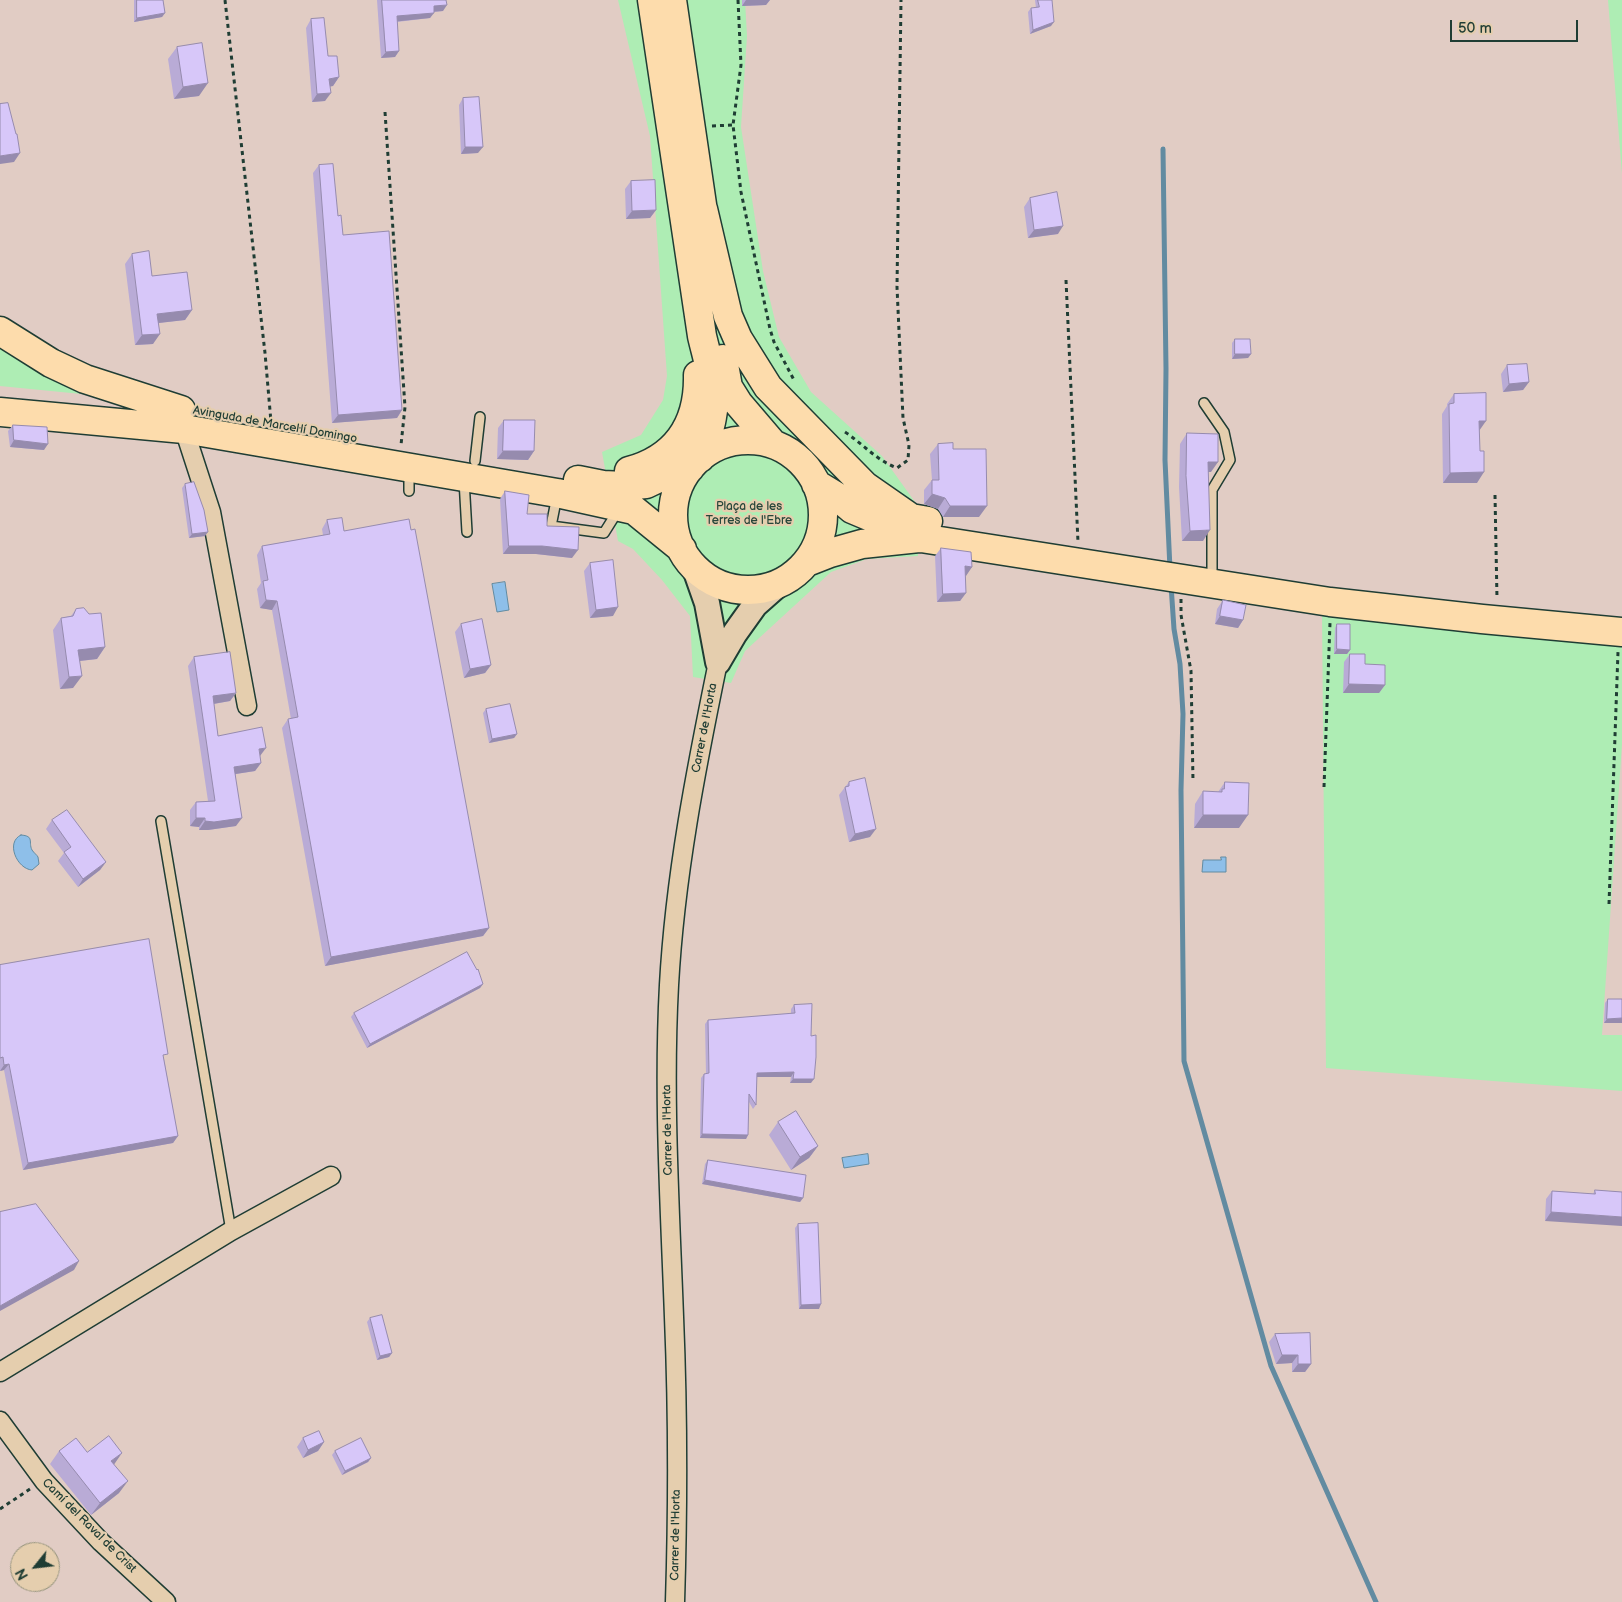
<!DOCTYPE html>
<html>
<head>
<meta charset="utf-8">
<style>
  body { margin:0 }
  #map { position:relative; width:1622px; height:1602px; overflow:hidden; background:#e1ccc4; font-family:"Balsamiq Sans",sans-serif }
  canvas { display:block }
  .north { position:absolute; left:10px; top:1542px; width:50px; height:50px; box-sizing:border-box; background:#e5ceae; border:1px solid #96947d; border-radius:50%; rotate:241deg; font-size:14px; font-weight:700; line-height:20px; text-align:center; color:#1f3d34 }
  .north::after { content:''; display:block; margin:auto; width:18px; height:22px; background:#1f3d34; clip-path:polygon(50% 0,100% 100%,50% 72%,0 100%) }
  .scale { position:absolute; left:1450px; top:20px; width:128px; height:22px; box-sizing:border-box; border:2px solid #1f3d34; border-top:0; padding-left:6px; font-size:15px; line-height:18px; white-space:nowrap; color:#1f3d34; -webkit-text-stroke:4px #e5ceae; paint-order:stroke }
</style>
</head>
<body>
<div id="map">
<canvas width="1622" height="1602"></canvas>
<div class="north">N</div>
<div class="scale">50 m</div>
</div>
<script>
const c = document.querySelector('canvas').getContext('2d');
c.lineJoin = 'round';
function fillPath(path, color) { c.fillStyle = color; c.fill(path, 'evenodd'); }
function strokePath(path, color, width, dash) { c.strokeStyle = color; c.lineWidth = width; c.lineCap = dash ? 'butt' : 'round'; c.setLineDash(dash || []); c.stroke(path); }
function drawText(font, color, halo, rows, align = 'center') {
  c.font = font + ' "Balsamiq Sans",sans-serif'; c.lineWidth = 4.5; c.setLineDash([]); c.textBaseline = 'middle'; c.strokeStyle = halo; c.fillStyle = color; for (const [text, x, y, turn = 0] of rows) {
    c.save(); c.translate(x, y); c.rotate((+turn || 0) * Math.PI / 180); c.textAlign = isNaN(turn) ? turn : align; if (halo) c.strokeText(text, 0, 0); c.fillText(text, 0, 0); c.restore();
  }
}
const green = new Path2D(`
  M618 0H745L747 36 741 127 763 271 779 337 811 392 882 456 915 502 918 556 867 559 831 572 745 651 731 683 693 677 690 616 662 580 633 549 618 541 602 452 641 435 663 400 667 376 650 136Z
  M1608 0H1622V174Z
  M0 338 122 398 0 386Z
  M1322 611 1622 646V744L1602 1035H1622V1091L1326 1068Z`);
const water = new Path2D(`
  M505 582 509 610 497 612 492 584Z
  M21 835C35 836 28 842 32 850 34 853 37 855 38 857L39 864 32 870C17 869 5 842 21 835Z
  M1221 857H1226V872H1202L1203 860H1221Z
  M868 1154 869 1164 844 1168 842 1158Z`);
const stream = new Path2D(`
  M1163 149 1166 369 1165 460 1170 569
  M1171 585 1174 629 1180 664 1183 714 1181 790 1184 1061 1271 1366 1376 1602`);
const path = new Path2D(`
  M225 0 265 353 271 422
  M738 0 741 65 733 125 741 192 770 329 774 342 795 382
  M385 112 405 407 401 445
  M712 126 733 125
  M1066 280 1078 542
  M845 432C863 444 876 460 897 468L908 460 909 445 903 418 897 287 901 0
  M1495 495 1497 599
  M1181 599V615L1191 671 1193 781
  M1324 787 1330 623
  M1609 904 1618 652
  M0 1509 30 1489`);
const lane = new Path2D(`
  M1204 403 1224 432 1230 460 1212 490V581
  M475 461 480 417
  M409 471V491
  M464 480 467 532
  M557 496 551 526 604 533 619 509
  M161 821 231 1231`);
const street = new Path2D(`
  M184 429 211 512 247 706
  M0 1372 231 1231 331 1176
  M0 1421 44 1481 101 1542 166 1602
  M675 1602C678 1507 678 1412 674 1317 670 1207 663 1096 669 985 675 876 696 769 718 662`);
const secondary = new Path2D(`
  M694 566 707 603 718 662
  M718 662 735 633 755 605 781 582`);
const primary = new Path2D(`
  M652 0 702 336C708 362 718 390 712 417 710 430 704 444 700 458
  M672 0 705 225
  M703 209 728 316 738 339 768 387 865 486 911 518 928 521
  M0 331 51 363 85 379 181 410
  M723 359 728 387 738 403 773 444
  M0 412 184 429 557 493 634 510 682 549
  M673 515a75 75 0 1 1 150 0a75 75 0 1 1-150 0Z
  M629 471C677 458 699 424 698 375
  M578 480 603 485 624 486 646 484 665 475 690 468
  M816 484 839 498 852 509 921 538 1330 602 1482 619 1622 632
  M807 562 830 553 862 544 919 538`);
const wall = new Path2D(`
  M134 0H163L165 13 162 17 134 22Z
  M377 0H446L443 11 434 12 430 18 397 22 399 51 395 57 381 58Z
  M742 0H770L766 5 742 6Z
  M1035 0H1052L1051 26 1030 34 1028 12 1031 8H1036Z
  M311 19 328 56 339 77 333 86H330L325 101 312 102 306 28Z
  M177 47 199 96 174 99 168 59Z
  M463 98 478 153 461 154 459 105Z
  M319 165 338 216 343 235 402 410 397 418 332 423 313 173Z
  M631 181 656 210 650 218 626 219 625 189Z
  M1030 198 1058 234 1028 238 1024 207Z
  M132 254 152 276 192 310 185 320 158 323 153 344 135 345 125 264Z
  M1235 339 1251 354 1248 358 1232 359V343Z
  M1507 365 1529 382 1523 390 1503 392 1501 374Z
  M1454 394 1479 430 1477 483H1443L1442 414 1447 406V404Z
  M504 420 534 451 528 460 497 459 498 428Z
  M13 425 44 450 10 447 8 431Z
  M1187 433 1211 472H1208L1203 541H1182L1179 487 1180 444Z
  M938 444 953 449 979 517H943L938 509 924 504V490L932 480 930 454Z
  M185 484 205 536 189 538 182 488Z
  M505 491 527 514 547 526 572 558 536 554H503L500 499Z
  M327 520 344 531 489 928 483 936 325 966 282 728 288 719H291L272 610 260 608 257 589 261 583 257 555 262 546 323 535 322 529Z
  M941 548 972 567 965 576 966 593 960 601 937 602 935 556Z
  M590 563 613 616 590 618 584 571Z
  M1223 600 1243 620 1238 628 1215 624 1217 609Z
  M76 609 105 647 97 659 80 661 73 688 60 689 53 630 61 618 71 616Z
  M461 624 491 665 485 673 464 678 455 632Z
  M1337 624 1350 650 1347 654H1334L1335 628Z
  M1350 654 1365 664 1385 685 1379 693H1343L1344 662Z
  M194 657 236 693 230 701 214 704 218 736 260 756 261 763 255 771 236 774V826L208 830H199V827L190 826V810L196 802 208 801 188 666Z
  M486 709 517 734 514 738 489 743 483 713Z
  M849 782 870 837 849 842 839 795Z
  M1225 782 1239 828H1194L1195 804 1203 791 1218 792Z
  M52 820 106 862 100 870 78 887 58 861 64 853 46 829Z
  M0 965 164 1059 178 1136 173 1143 23 1170 4 1070 0 1071Z
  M483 984 480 988 367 1048 351 1017 354 1013Z
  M1608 999H1622V1023H1604L1605 1003Z
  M794 1005 811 1036V1083H790L791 1077H757L756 1105 753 1109 749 1102 748 1135 746 1139 700 1138 701 1078 704 1074H706L705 1024 708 1020 791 1014V1009Z
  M778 1122 818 1146 809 1158 791 1170 769 1135Z
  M708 1160 803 1198 800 1202 702 1184 705 1164Z
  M1595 1190 1622 1192 1545 1221 1546 1199 1552 1191 1593 1194Z
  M798 1224 819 1309H799L795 1228Z
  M370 1318 392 1353 389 1357 377 1360 367 1322Z
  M1275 1334 1311 1364 1305 1372H1292V1363L1276 1364 1269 1342Z
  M303 1438 324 1442 318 1451 303 1458 297 1447Z
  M59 1451 87 1452 114 1464 119 1493 91 1515 50 1464Z
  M335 1451 371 1458 368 1462 342 1475 332 1455Z`);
const shadedWall = new Path2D(`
  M746 0H770L766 5 742 6Z
  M447 5 443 11 430 12 434 6Z
  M165 13 162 17 134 22 137 18Z
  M434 13 430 18 392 22 397 16Z
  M1054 22 1051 26 1030 34 1033 30Z
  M399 51 395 57 381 58 386 52Z
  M339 77 333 86 324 88 329 79Z
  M208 83 199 96 174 99 183 87Z
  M331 93 325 101 312 102 317 94Z
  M465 147H483L478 153 461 154Z
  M20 153 14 162 0 164V156Z
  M656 210 650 218 626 219 632 211Z
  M1063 226 1058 234 1028 238 1034 230Z
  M192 310 185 320 150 324 157 314Z
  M160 334 153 344 135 345 142 335Z
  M1235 354H1251L1248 358 1232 359Z
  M1529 382 1523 390 1503 392 1509 384Z
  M402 410 397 418 332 423 338 415Z
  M1479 421H1486L1479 431Z
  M14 440 48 444 44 450 10 447Z
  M503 451H534L528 460 497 459Z
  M1208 462H1218L1211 472H1201Z
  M1484 472 1477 483H1443L1450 473Z
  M932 494 945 498 938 509 924 504Z
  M950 506H987L979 517H943Z
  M1210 530 1203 541H1182L1190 531Z
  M208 532 205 536 189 538 192 534Z
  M509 546H542L578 550 572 558 536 554H503Z
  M965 566 972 567 966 576 959 575Z
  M966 593 960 601 937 602 943 594Z
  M266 600 277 601 272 610 260 608Z
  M618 607 613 616 590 618 596 610Z
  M1220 616 1243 620 1238 628 1215 624Z
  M105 647 97 659 70 662 78 650Z
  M1337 649 1350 650 1347 654H1334Z
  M491 665 485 673 464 678 470 669Z
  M82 676 73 688 60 689 69 677Z
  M1349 684 1385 685 1379 693H1343Z
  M236 693 230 701 207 705 213 696Z
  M517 734 514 738 489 743 492 739Z
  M266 748 260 756 259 749Z
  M261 763 255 771 229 775 234 767Z
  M1203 815H1248L1239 828H1194Z
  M196 818H205L199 827 190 826Z
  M242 818 236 826 208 830H199L205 821Z
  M876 829 870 837 849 842 855 834Z
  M106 862 100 870 78 887 83 879Z
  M489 928 483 936 325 966 331 957Z
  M483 984 480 988 367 1048 370 1044Z
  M1622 1018V1023H1604L1607 1019Z
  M9 1064 4 1070 0 1071 4 1065Z
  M794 1072 791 1077H754L757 1073Z
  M793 1079H814L811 1083H790Z
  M702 1134 748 1135 746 1139 700 1138Z
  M178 1136 173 1143 23 1170 28 1163Z
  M818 1146 809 1158 791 1170 800 1157Z
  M705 1180 803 1198 800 1202 702 1184Z
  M1551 1212 1622 1217V1226L1545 1221Z
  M79 1261 74 1270 0 1311V1306Z
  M821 1304 819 1309H799L801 1305Z
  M392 1353 389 1357 377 1360 380 1356Z
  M1282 1355H1298L1292 1363 1276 1364Z
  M1298 1364H1311L1305 1372H1292Z
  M324 1442 318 1451 303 1458 308 1450Z
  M122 1453 113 1466 111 1461Z
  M371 1458 368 1462 342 1475 345 1471Z
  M128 1481 119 1493 91 1515 100 1503Z`);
const building = new Path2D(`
  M137 0H163L165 13 137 18Z
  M382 0H446L447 5 434 6V13L397 16 399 51 386 52Z
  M1038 0H1052L1054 22 1033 30 1031 8 1039 7Z
  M324 18 328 56H337L339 77 329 79 331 93 317 94 311 19Z
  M202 43 208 83 183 87 177 47Z
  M479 97 483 147H465L463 98Z
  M8 103 16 134H17L20 153 0 156V104Z
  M333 164 338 216 341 215 343 235 389 231 402 410 338 415 319 165Z
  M655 180 656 210 632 211 631 181Z
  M1057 192 1063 226 1034 230 1030 198Z
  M149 251 152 276 187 272 192 310 157 314 160 334 142 335 132 254Z
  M1235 339H1250L1251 354H1235Z
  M1527 364 1529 382 1509 384 1507 365Z
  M1486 393V421H1479L1480 451H1484V472L1450 473 1449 404 1454 403V394Z
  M504 420H535L534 451H503Z
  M13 425 47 427 48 444 14 440Z
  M1187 433 1218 434V462H1208L1210 530 1190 531 1186 476Z
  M953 443V449H986L987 506H950L945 498 932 494V480H939L938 444Z
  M194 482 204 510 208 532 192 534 185 484Z
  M505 491 529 495 527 514H547V526L579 527 578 550 542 546H509Z
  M342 518 344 531 409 519 411 530 415 529 489 928 331 957 288 719 298 717 277 601 266 600 263 581 268 580 262 546 330 534 327 520Z
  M941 548 971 552 972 567 965 566 966 593 943 594Z
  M613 560 618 607 596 610 590 563Z
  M1223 600 1246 605 1243 620 1220 616Z
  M84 608 89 614 101 613 105 647 78 650 82 676 69 677 61 618 73 616 76 609Z
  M482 619 491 665 470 669 461 624Z
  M1337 624H1350V650L1337 649Z
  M230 652 236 693 213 696 218 736 262 727 266 748 259 749 261 763 234 767 242 818 214 822 205 821V818H196V802L215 801 194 657Z
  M1350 654H1365V664L1385 665V685L1349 684Z
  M510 704 517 734 492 739 486 709Z
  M865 778 876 829 855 834 845 787 849 786V782Z
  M1225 782 1249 783 1248 815H1203V791L1222 792V789H1224Z
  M67 810 106 862 83 879 64 852 71 847 52 820Z
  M149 939 168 1054 163 1055 178 1136 28 1163 9 1064 4 1065 3 1057 0 1058V965Z
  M467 952 477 970 478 969 483 984 370 1044 354 1013Z
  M1608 999H1622V1018L1607 1019Z
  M812 1004 811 1036 816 1035V1057L814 1079H793L794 1072 757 1073 756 1105 749 1094 748 1135 702 1134 704 1074 709 1073 708 1020 795 1013 794 1005Z
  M796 1111 818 1146 800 1157 778 1122Z
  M708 1160 806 1175 803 1198 705 1180Z
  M1595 1190 1622 1192V1217L1551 1212 1552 1191 1595 1194Z
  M36 1204 79 1261 0 1306V1212Z
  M818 1223 821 1304 801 1305 798 1224Z
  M382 1315 392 1353 380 1356 370 1318Z
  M1310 1333 1311 1364H1298V1355H1282L1275 1334Z
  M319 1431 324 1442 308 1450 303 1438Z
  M109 1436 122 1453 111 1461 128 1481 100 1503 59 1451 76 1438 87 1452Z
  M361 1438 371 1458 345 1471 335 1451Z`);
const streetNames = [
  ["Avinguda de Marcel·lí Domingo",275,425,10],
  ["Carrer de l'Horta",705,728,-79],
  ["Carrer de l'Horta",668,1130,-91],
  ["Camí del Raval de Crist",89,1526,45],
  ["Carrer de l'Horta",676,1535,-89]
];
const parkNames = [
  ["Plaça de les",749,507],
  ["Terres de l'Ebre",749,521]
];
fillPath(green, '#aeedb4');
fillPath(water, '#8ebfe9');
strokePath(water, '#628ba1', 1);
strokePath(stream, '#628ba1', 5);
strokePath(lane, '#1f3d34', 12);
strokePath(street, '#1f3d34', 21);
strokePath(secondary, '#1f3d34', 28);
strokePath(primary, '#1f3d34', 31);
strokePath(path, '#1f3d34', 3, [4, 4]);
strokePath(lane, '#e5ceae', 9);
strokePath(street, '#e5ceae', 18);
strokePath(secondary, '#e5ceae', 24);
strokePath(primary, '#fddcac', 28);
fillPath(wall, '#b9abd6');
fillPath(shadedWall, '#968bae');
fillPath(building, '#d7c7f9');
strokePath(building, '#968bae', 1);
drawText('12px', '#1f3d34', '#e5ceae', streetNames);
drawText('12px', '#26463a', '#e5ceae', parkNames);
</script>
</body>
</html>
